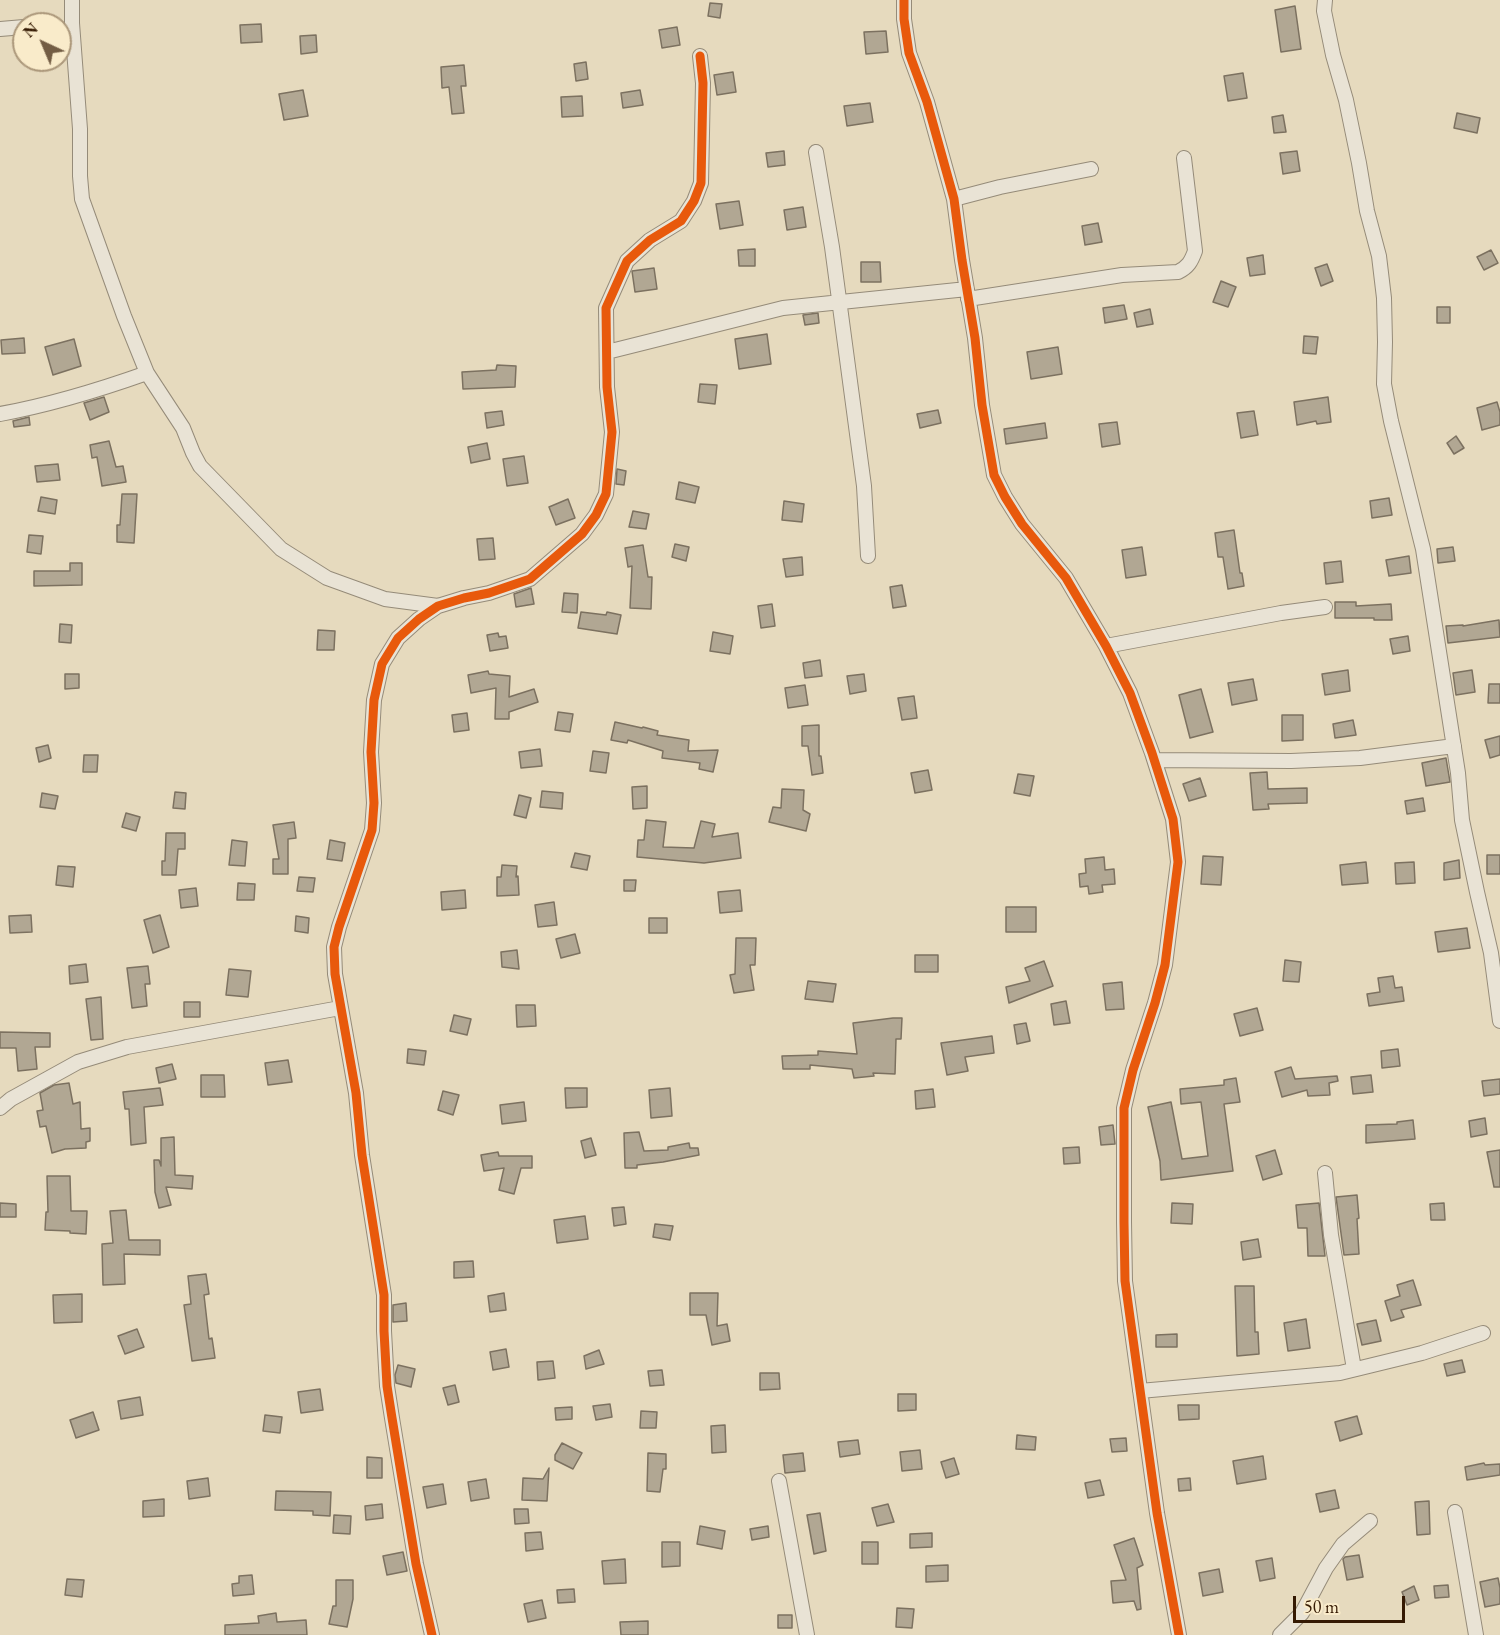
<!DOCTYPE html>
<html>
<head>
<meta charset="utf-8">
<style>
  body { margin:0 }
  #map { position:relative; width:1500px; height:1635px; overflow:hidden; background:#e6dabe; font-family:"EB Garamond",serif }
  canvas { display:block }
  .north { position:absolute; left:12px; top:12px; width:60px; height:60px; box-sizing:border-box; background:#f9ebca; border:2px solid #ab977a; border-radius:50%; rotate:316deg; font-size:16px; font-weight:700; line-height:24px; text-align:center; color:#351a03 }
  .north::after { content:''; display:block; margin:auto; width:21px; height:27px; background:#735d44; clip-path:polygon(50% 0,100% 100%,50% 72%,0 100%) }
  .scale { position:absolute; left:1293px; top:1596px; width:112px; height:27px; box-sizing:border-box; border:3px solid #351a03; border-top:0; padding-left:8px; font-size:18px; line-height:21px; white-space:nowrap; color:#351a03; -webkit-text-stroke:4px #f9ebca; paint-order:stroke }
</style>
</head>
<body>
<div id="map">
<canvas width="1500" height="1635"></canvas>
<div class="north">N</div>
<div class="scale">50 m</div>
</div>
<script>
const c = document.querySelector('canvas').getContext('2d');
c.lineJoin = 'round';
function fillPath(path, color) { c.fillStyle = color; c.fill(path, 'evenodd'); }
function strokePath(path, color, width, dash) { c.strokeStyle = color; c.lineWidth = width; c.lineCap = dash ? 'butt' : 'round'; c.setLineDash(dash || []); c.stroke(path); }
const building = new Path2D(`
  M710 3 722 4 720 18 708 16Z
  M1295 6 1301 49 1281 52 1275 10Z
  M261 24 262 42 241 43 240 25Z
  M677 27 680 45 662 48 659 30Z
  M886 31 888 52 866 54 864 32Z
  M316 35 317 52 301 54 300 36Z
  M586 62 588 79 576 81 574 64Z
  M464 65 466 86H461L464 113 452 114 449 87 442 88 441 67Z
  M733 72 736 92 717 95 714 75Z
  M1243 73 1247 98 1228 101 1224 76Z
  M303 90 308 116 284 120 279 94Z
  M640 90 643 105 623 108 621 93Z
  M582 96 583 116 562 117 561 97Z
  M870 103 873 122 847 126 844 106Z
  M1457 113 1480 118 1477 133 1454 128Z
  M1283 115 1286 132 1274 133 1272 117Z
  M784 151 785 165 768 167 766 153Z
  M1297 151 1300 171 1283 174 1280 153Z
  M739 201 743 225 720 229 716 204Z
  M803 207 806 227 787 230 784 210Z
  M1098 223 1102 242 1085 245 1082 226Z
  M755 249V266H739L738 250Z
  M1491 250 1498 263 1484 270 1477 257Z
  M1263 255 1265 274 1250 276 1247 258Z
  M861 262H880L881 282H861Z
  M1327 264 1333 281 1321 286 1315 268Z
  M654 268 657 289 635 292 632 271Z
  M1221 281 1236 287 1228 307 1213 302Z
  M1124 305 1127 319 1105 323 1103 308Z
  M1437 307H1450V323H1437Z
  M1150 309 1153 324 1137 327 1134 313Z
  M818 313 819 323 805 325 803 315Z
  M767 334 771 364 739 369 735 339Z
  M1304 336 1318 337 1316 354 1303 353Z
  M24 338 25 353 2 354 1 340Z
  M74 339 81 366 53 375 45 347Z
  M1058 347 1062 374 1031 379 1027 352Z
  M497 365 516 366 515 387 463 389 462 372 496 370Z
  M700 384 717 385 715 404 698 402Z
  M104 397 109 412 90 420 84 403Z
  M1328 397 1331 422 1317 424 1316 421 1297 425 1294 402Z
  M1497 402 1500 412V425L1482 430 1477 408Z
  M938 410 941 423 920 428 917 414Z
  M502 411 504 425 487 428 485 413Z
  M1254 411 1258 435 1241 438 1237 413Z
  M29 417 30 425 14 427 13 421Z
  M1117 422 1120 444 1102 447 1099 424Z
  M1045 423 1047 438 1006 444 1004 429Z
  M1456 436 1464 448 1454 454 1447 443Z
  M109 441 116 467 123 466 126 482 102 486 97 457 92 458 90 445Z
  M487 443 490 459 471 463 468 447Z
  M524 456 528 483 507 486 503 459Z
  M58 464 60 480 37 482 35 466Z
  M617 469 626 471 624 485 616 484Z
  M679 482 699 487 695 503 676 499Z
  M122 494H137L134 543 117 542V525H120Z
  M41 497 57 500 55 514 38 511Z
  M1389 498 1392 515 1372 518 1370 501Z
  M568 499 575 518 556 525 549 507Z
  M784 501 804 504 802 522 782 520Z
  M633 511 649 514 646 529 629 527Z
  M1234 530 1240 573H1242L1244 586 1228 589 1223 557H1218L1215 533Z
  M29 535 43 536 41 554 27 552Z
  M493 538 495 559 479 560 477 539Z
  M675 544 689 547 686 561 672 557Z
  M643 545 648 577H652L651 609 630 608 632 566 628 567 625 548Z
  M1142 547 1146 575 1126 578 1122 550Z
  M1453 547 1455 561 1438 563 1437 549Z
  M1409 556 1411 573 1389 576 1386 560Z
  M802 557 803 575 786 577 783 559Z
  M1341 561 1343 582 1326 584 1324 563Z
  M70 563H82V585L34 586V571H70Z
  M902 585 906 606 893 608 890 587Z
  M531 588 534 604 516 607 514 594Z
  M564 593 578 594 577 613 562 612Z
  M1335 602H1356V606L1391 604 1392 620H1374V618H1335Z
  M772 604 775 626 761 628 758 606Z
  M581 612 606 615 607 612 621 615 617 634 578 628Z
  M1499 620 1500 637 1448 643 1446 626 1463 625V626Z
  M60 624 72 625 71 643 59 642Z
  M318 630 335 631 334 650H317Z
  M713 632 733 636 730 654 710 651Z
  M498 633 499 637 506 636 508 648 490 651 487 635Z
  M1408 636 1410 651 1393 654 1390 639Z
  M820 660 822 676 805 678 803 663Z
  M1348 670 1350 691 1325 695 1322 674Z
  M1472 670 1475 692 1456 695 1453 673Z
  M488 671 489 674 510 676 509 697 534 689 538 702 509 712V719H495L496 688 471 693 468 675Z
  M65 674H79V688L65 689Z
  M864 674 866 691 850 694 847 676Z
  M1253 679 1257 700 1232 705 1228 683Z
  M1489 684H1500V703H1488Z
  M805 685 808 705 788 708 785 688Z
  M1201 689 1213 732 1190 738 1179 695Z
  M914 696 917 718 902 720 898 698Z
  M558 712 573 714 570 732 555 730Z
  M467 713 469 730 454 732 452 715Z
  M1282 715H1303V740L1282 741Z
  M1353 720 1356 735 1335 738 1333 724Z
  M615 722 642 728 643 727 658 731 657 735 689 740 688 751 718 750 713 772 699 769 700 763 662 758 663 751 628 740 627 743 611 740Z
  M819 725V756H821L823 773 812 775 808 746H802V726Z
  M1500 736V755L1490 758 1485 740Z
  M48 745 51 758 39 762 36 748Z
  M540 749 542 766 521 768 519 752Z
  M593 751 609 753 606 773 590 771Z
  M84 755H98L97 772H83Z
  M1446 758 1450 782 1426 786 1422 763Z
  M928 770 932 790 915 793 911 773Z
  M1267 772 1268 789 1307 788V803L1268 804 1269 809 1253 810 1250 773Z
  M1018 774 1034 776 1030 796 1014 793Z
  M1200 778 1206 796 1189 801 1183 784Z
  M647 786V808L633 809 632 787Z
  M782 789 804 790 803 810 810 814 806 831 769 822 773 807 781 808Z
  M542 791 563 793 562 809 540 807Z
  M175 792 186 793 185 809 173 808Z
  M42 793 58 796 55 809 40 807Z
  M519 795 531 798 526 818 514 815Z
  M1423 798 1425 811 1407 814 1405 801Z
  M126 813 140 817 136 831 122 827Z
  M646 820 666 822 663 847 694 848 701 821 715 824 712 837 738 833 741 858 704 863 637 857 638 840H644Z
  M294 822 296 838 288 839V874H273V859H279L273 825Z
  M166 833H185V849H178L176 875H162V861H165Z
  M232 840 247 842 245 866 229 865Z
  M330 840 345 843 342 861 327 859Z
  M575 853 590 856 587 870 571 867Z
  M1487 855H1500V874H1487Z
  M1203 856 1223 857 1221 885 1201 884Z
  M1104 857 1105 870 1114 869 1115 884 1102 885 1103 892 1089 894 1088 886 1080 887 1079 874 1086 873 1085 859Z
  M1459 860 1460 878 1444 880V863Z
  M1366 862 1368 883 1342 885 1340 865Z
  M1414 862 1415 883 1396 884 1395 863Z
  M502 865 517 866 516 877 518 876 519 895 497 896V877H501Z
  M58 866 75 867 73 887 56 885Z
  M299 877 315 878 313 892 297 891Z
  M624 880H636L635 891H624Z
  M238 883 255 884 254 900H237Z
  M196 888 198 906 181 908 179 890Z
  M465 890 466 908 442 910 441 892Z
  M740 890 742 911 720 913 718 892Z
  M554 902 557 925 538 927 535 905Z
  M1006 907H1036V932H1006Z
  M31 915 32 932 10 933 9 916Z
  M160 915 169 947 153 953 144 920Z
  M296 916 309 918 308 933 295 931Z
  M649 918H667V933H649Z
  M1467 928 1470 948 1438 952 1435 932Z
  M575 934 580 953 561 958 556 939Z
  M736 938H756L755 965H750L754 990 734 993 730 975 735 974Z
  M517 950 519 969 502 967 501 952Z
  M915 955H938V972H915Z
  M1285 960 1301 962 1299 982 1283 981Z
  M1044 961 1053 986 1009 1003 1006 987 1030 981 1025 968Z
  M86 964 88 982 70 984 69 966Z
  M148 966 150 984H145L147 1006 132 1008 127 968Z
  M229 969 251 971 248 997 226 995Z
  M1393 976 1395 988 1402 987 1404 1001 1369 1006 1367 994 1380 992 1378 978Z
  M808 981 836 984 833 1002 805 999Z
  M1122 982 1124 1009 1106 1010 1103 984Z
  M101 997 103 1039 91 1040 86 999Z
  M1066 1001 1070 1023 1054 1025 1051 1004Z
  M184 1002H200V1017H184Z
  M516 1005H535L536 1026 517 1027Z
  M1257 1008 1263 1030 1240 1036 1234 1014Z
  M454 1015 471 1019 467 1035 450 1031Z
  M893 1018H902L901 1039H896L895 1074 873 1073 874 1076 854 1078 852 1069 810 1065V1069H783L782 1056 818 1055V1051L857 1054 853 1023Z
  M1026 1023 1030 1041 1017 1044 1014 1025Z
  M0 1032 50 1033V1047H35L37 1069 18 1071 16 1048H0Z
  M992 1036 994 1053 965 1057 968 1071 947 1075 941 1043Z
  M408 1049 426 1051 424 1065 407 1063Z
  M1398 1049 1400 1066 1382 1068 1381 1051Z
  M288 1060 292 1082 268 1085 265 1063Z
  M172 1064 176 1079 159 1083 156 1068Z
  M1291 1067 1295 1079 1337 1076 1338 1081 1329 1083 1330 1095 1308 1096 1307 1090 1282 1097 1275 1072Z
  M201 1075H224L225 1097H201Z
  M1371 1075 1373 1092 1353 1094 1351 1077Z
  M1236 1078 1240 1102 1224 1104 1233 1171 1161 1180 1160 1161 1148 1107 1171 1102 1182 1159 1208 1156 1201 1102 1181 1104 1180 1089 1224 1085V1080Z
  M1500 1079V1094L1484 1096 1482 1081Z
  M69 1083 73 1104 80 1102 81 1129 90 1128V1141L86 1142V1148L65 1149 52 1153 46 1126 40 1127 37 1111 43 1110 40 1093 54 1085Z
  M160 1088 163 1105 144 1107 146 1143 131 1145 129 1109H125L123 1092Z
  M565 1088H587V1107L566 1108Z
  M670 1088 672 1116 651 1118 649 1090Z
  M933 1089 935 1107 916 1109 915 1091Z
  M443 1091 459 1095 453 1115 438 1110Z
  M524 1102 526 1121 502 1124 500 1105Z
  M1485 1118 1487 1134 1471 1137 1469 1121Z
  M1413 1120 1415 1139 1366 1143V1125L1397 1124V1122Z
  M1113 1125 1115 1144 1101 1145 1099 1127Z
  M639 1132 644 1151 668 1150V1147L689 1143 690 1148H698L699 1155 663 1162 637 1165V1168H625L624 1133Z
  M174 1137 175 1175 193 1176 192 1189 166 1187 171 1205 159 1208 155 1192 154 1160H159L161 1166V1138Z
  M591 1138 596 1155 585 1158 581 1141Z
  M1079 1147 1080 1163 1064 1164 1063 1148Z
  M1275 1150 1282 1174 1263 1180 1256 1156Z
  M1500 1150V1187H1494L1487 1152Z
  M498 1152 499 1156H532V1168H521L514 1194 499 1190 504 1168 484 1171 481 1155Z
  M47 1176H70L71 1211H87L86 1234 70 1233V1231L45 1230 46 1212H48Z
  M1357 1195 1359 1218 1357 1219 1359 1254 1344 1255 1336 1197Z
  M0 1203 16 1204V1217H0Z
  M1172 1203 1193 1204 1192 1224 1171 1223Z
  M1319 1203 1325 1256H1308L1307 1228H1298L1296 1205Z
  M1444 1203 1445 1220H1431L1430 1204Z
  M624 1207 626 1224 614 1226 612 1208Z
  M126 1210 129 1240H160V1255L124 1254 125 1284 103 1285 102 1244 113 1243 110 1211Z
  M585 1216 588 1239 557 1243 554 1220Z
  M655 1224 673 1226 670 1240 653 1237Z
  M1258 1239 1261 1257 1243 1260 1241 1242Z
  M473 1261 474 1277 454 1278V1262Z
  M206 1274 209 1294 204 1295 209 1339 212 1338 215 1358 192 1361 184 1305 191 1304 188 1276Z
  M1413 1280 1421 1305 1401 1310 1404 1317 1391 1321 1385 1301 1400 1296 1397 1285Z
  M1235 1286H1254L1255 1332H1258L1259 1354 1237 1356Z
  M504 1293 506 1310 490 1312 488 1296Z
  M690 1293H718L717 1326 727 1324 730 1341 712 1345 706 1315H690Z
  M82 1294V1322L54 1323 53 1295Z
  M406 1303 407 1321 393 1322V1305Z
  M1306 1319 1310 1348 1288 1351 1284 1323Z
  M1376 1320 1381 1341 1362 1345 1357 1324Z
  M137 1329 144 1347 125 1354 118 1336Z
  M1177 1334V1347H1156V1335Z
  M506 1349 509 1367 493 1370 490 1352Z
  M599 1350 604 1364 586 1369 584 1356Z
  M1462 1360 1465 1372 1447 1376 1444 1364Z
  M553 1361 555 1378 538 1380 537 1362Z
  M398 1365 415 1369 411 1387 396 1383 395 1375Z
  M662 1370 664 1385 650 1386 648 1371Z
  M760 1373H779L780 1389 760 1390Z
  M455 1385 459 1402 448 1405 443 1388Z
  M320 1389 323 1410 301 1413 298 1392Z
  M898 1394H916V1410L898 1411Z
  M140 1397 143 1415 121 1419 118 1401Z
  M610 1404 612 1417 596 1420 593 1406Z
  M1178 1405H1199V1419L1179 1420Z
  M572 1407V1419L556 1420 555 1408Z
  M641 1411 657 1412 656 1428H640Z
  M93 1412 99 1430 76 1438 70 1420Z
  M265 1415 282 1417 280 1433 263 1431Z
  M1357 1416 1362 1434 1340 1441 1335 1422Z
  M725 1425 726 1452 712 1453 711 1426Z
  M1017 1435 1036 1437 1035 1450 1016 1449Z
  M1126 1438 1127 1451 1112 1452 1110 1439Z
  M858 1440 860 1454 840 1457 838 1442Z
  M562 1443 582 1453 573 1469 555 1460V1455Z
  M920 1450 922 1469 902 1471 900 1452Z
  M648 1453 666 1454V1469H663L660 1492 647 1491Z
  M803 1453 805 1471 785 1473 783 1455Z
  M1263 1456 1266 1479 1237 1484 1233 1461Z
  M367 1457 382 1458V1478H367Z
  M954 1458 959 1474 946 1478 941 1462Z
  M1484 1463 1485 1465 1500 1464V1475L1467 1480 1465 1467Z
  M549 1468 547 1501 522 1500 523 1478 543 1479Z
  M208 1478 210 1496 189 1499 187 1481Z
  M1190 1478 1191 1490 1179 1491 1178 1479Z
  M486 1479 489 1498 471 1501 468 1482Z
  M1100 1480 1104 1495 1088 1498 1085 1483Z
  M443 1484 446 1504 427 1508 423 1487Z
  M1335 1490 1339 1508 1320 1512 1316 1494Z
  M276 1491 331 1492 330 1516 313 1515V1511L275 1510Z
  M164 1499V1516L143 1517V1501Z
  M1429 1501 1430 1534 1417 1535 1415 1502Z
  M382 1504 383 1518 366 1520 365 1506Z
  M888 1504 894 1522 877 1526 872 1508Z
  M514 1509H528L529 1523 515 1524Z
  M820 1513 826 1551 814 1554 807 1515Z
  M334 1515 351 1516 350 1534 333 1533Z
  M700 1526 725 1531 722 1549 697 1544Z
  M768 1526 769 1537 752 1540 750 1529Z
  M541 1532 543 1549 526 1551 525 1533Z
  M932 1533V1547L910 1548V1534Z
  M1134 1538 1143 1565 1137 1568 1141 1609 1137 1610 1134 1601 1113 1603 1111 1581 1126 1580 1114 1545Z
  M662 1542H680V1566L662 1567Z
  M862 1542H878V1564H862Z
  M403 1552 407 1571 387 1575 383 1556Z
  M1359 1555 1363 1577 1347 1580 1343 1559 1345 1557Z
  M1272 1558 1275 1578 1260 1581 1256 1561Z
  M625 1559 626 1583 604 1584 602 1561Z
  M948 1565V1581L926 1582V1566Z
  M1219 1569 1223 1592 1203 1596 1199 1573Z
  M252 1575 254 1594 233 1596 232 1584 239 1583V1576Z
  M1498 1578 1500 1588V1604L1485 1607 1480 1582Z
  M67 1579 84 1580 82 1597 65 1595Z
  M336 1580H353V1599L347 1627 329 1624 333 1606H336Z
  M1448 1585 1449 1597 1435 1598 1434 1586Z
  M1414 1586 1419 1600 1407 1605 1402 1592Z
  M574 1589 575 1602 558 1603 557 1590Z
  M542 1600 546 1618 528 1622 524 1604Z
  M897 1608 914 1609 912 1628 896 1627Z
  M276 1613 277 1622 306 1620 307 1635H225V1625L259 1623 258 1616Z
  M778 1615H792V1628H778Z
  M648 1621V1635H621L620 1622Z`);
const street = new Path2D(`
  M72 0V23L80 129V176L82 199 124 316 147 373 183 428 193 453 200 466 281 549 327 578 385 599 438 606
  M904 0V19L909 53 927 102 954 199 962 260 975 338 982 405 994 475 1005 497 1022 524 1066 578 1106 646 1130 693 1152 753 1173 819 1178 862 1165 965 1155 1003 1133 1070 1124 1108V1222L1125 1281 1157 1513 1179 1635
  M1325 0 1324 11 1333 55 1346 100 1359 163 1367 211 1379 256 1384 298 1385 342 1384 384 1391 421 1423 549 1458 773 1462 820 1477 892 1491 953 1500 1021
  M0 29 24 27
  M816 152 832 247 864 486 868 556
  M954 199 1000 187 1091 169
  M968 299 1122 275 1178 272C1188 267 1191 262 1195 251L1184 158
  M607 352 783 308 967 289
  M0 414C50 405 99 390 147 373
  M1106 646 1281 613 1325 607
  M1155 760 1291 761 1360 758 1454 746
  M0 1108 11 1099 78 1062 127 1047 340 1008
  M1325 1173 1331 1235 1354 1369
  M1140 1391 1340 1373 1422 1353 1483 1333
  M779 1481 807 1635
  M1455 1512 1476 1635
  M432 1635 416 1564 392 1418 387 1386 384 1331V1295L362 1155 356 1093 335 974 334 947 339 927 372 830 374 803 371 752 374 700 382 664 398 638 419 619 438 606 464 598 489 593 530 579 582 534 596 515 606 494 612 432 607 387 606 308 627 261 650 240 681 221 694 201 701 183 703 83 700 56
  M1280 1635 1302 1613 1326 1568 1343 1544 1370 1521`);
const cycleway = new Path2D(`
  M904 0V19L909 53 927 102 954 199 962 260 975 338 982 405 994 475 1005 497 1022 524 1066 578 1106 646 1130 693 1152 753 1173 819 1178 862 1165 965 1155 1003 1133 1070 1124 1108V1222L1125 1281 1157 1513 1179 1635
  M432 1635 416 1564 392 1418 387 1386 384 1331V1295L362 1155 356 1093 335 974 334 947 339 927 372 830 374 803 371 752 374 700 382 664 398 638 419 619 438 606 464 598 489 593 530 579 582 534 596 515 606 494 612 432 607 387 606 308 627 261 650 240 681 221 694 201 701 183 703 83 700 56`);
fillPath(building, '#b1a793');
strokePath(building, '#7c7160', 1.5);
strokePath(street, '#958b79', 16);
strokePath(street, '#e9e3d5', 14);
strokePath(cycleway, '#e8590c', 9);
</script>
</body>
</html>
